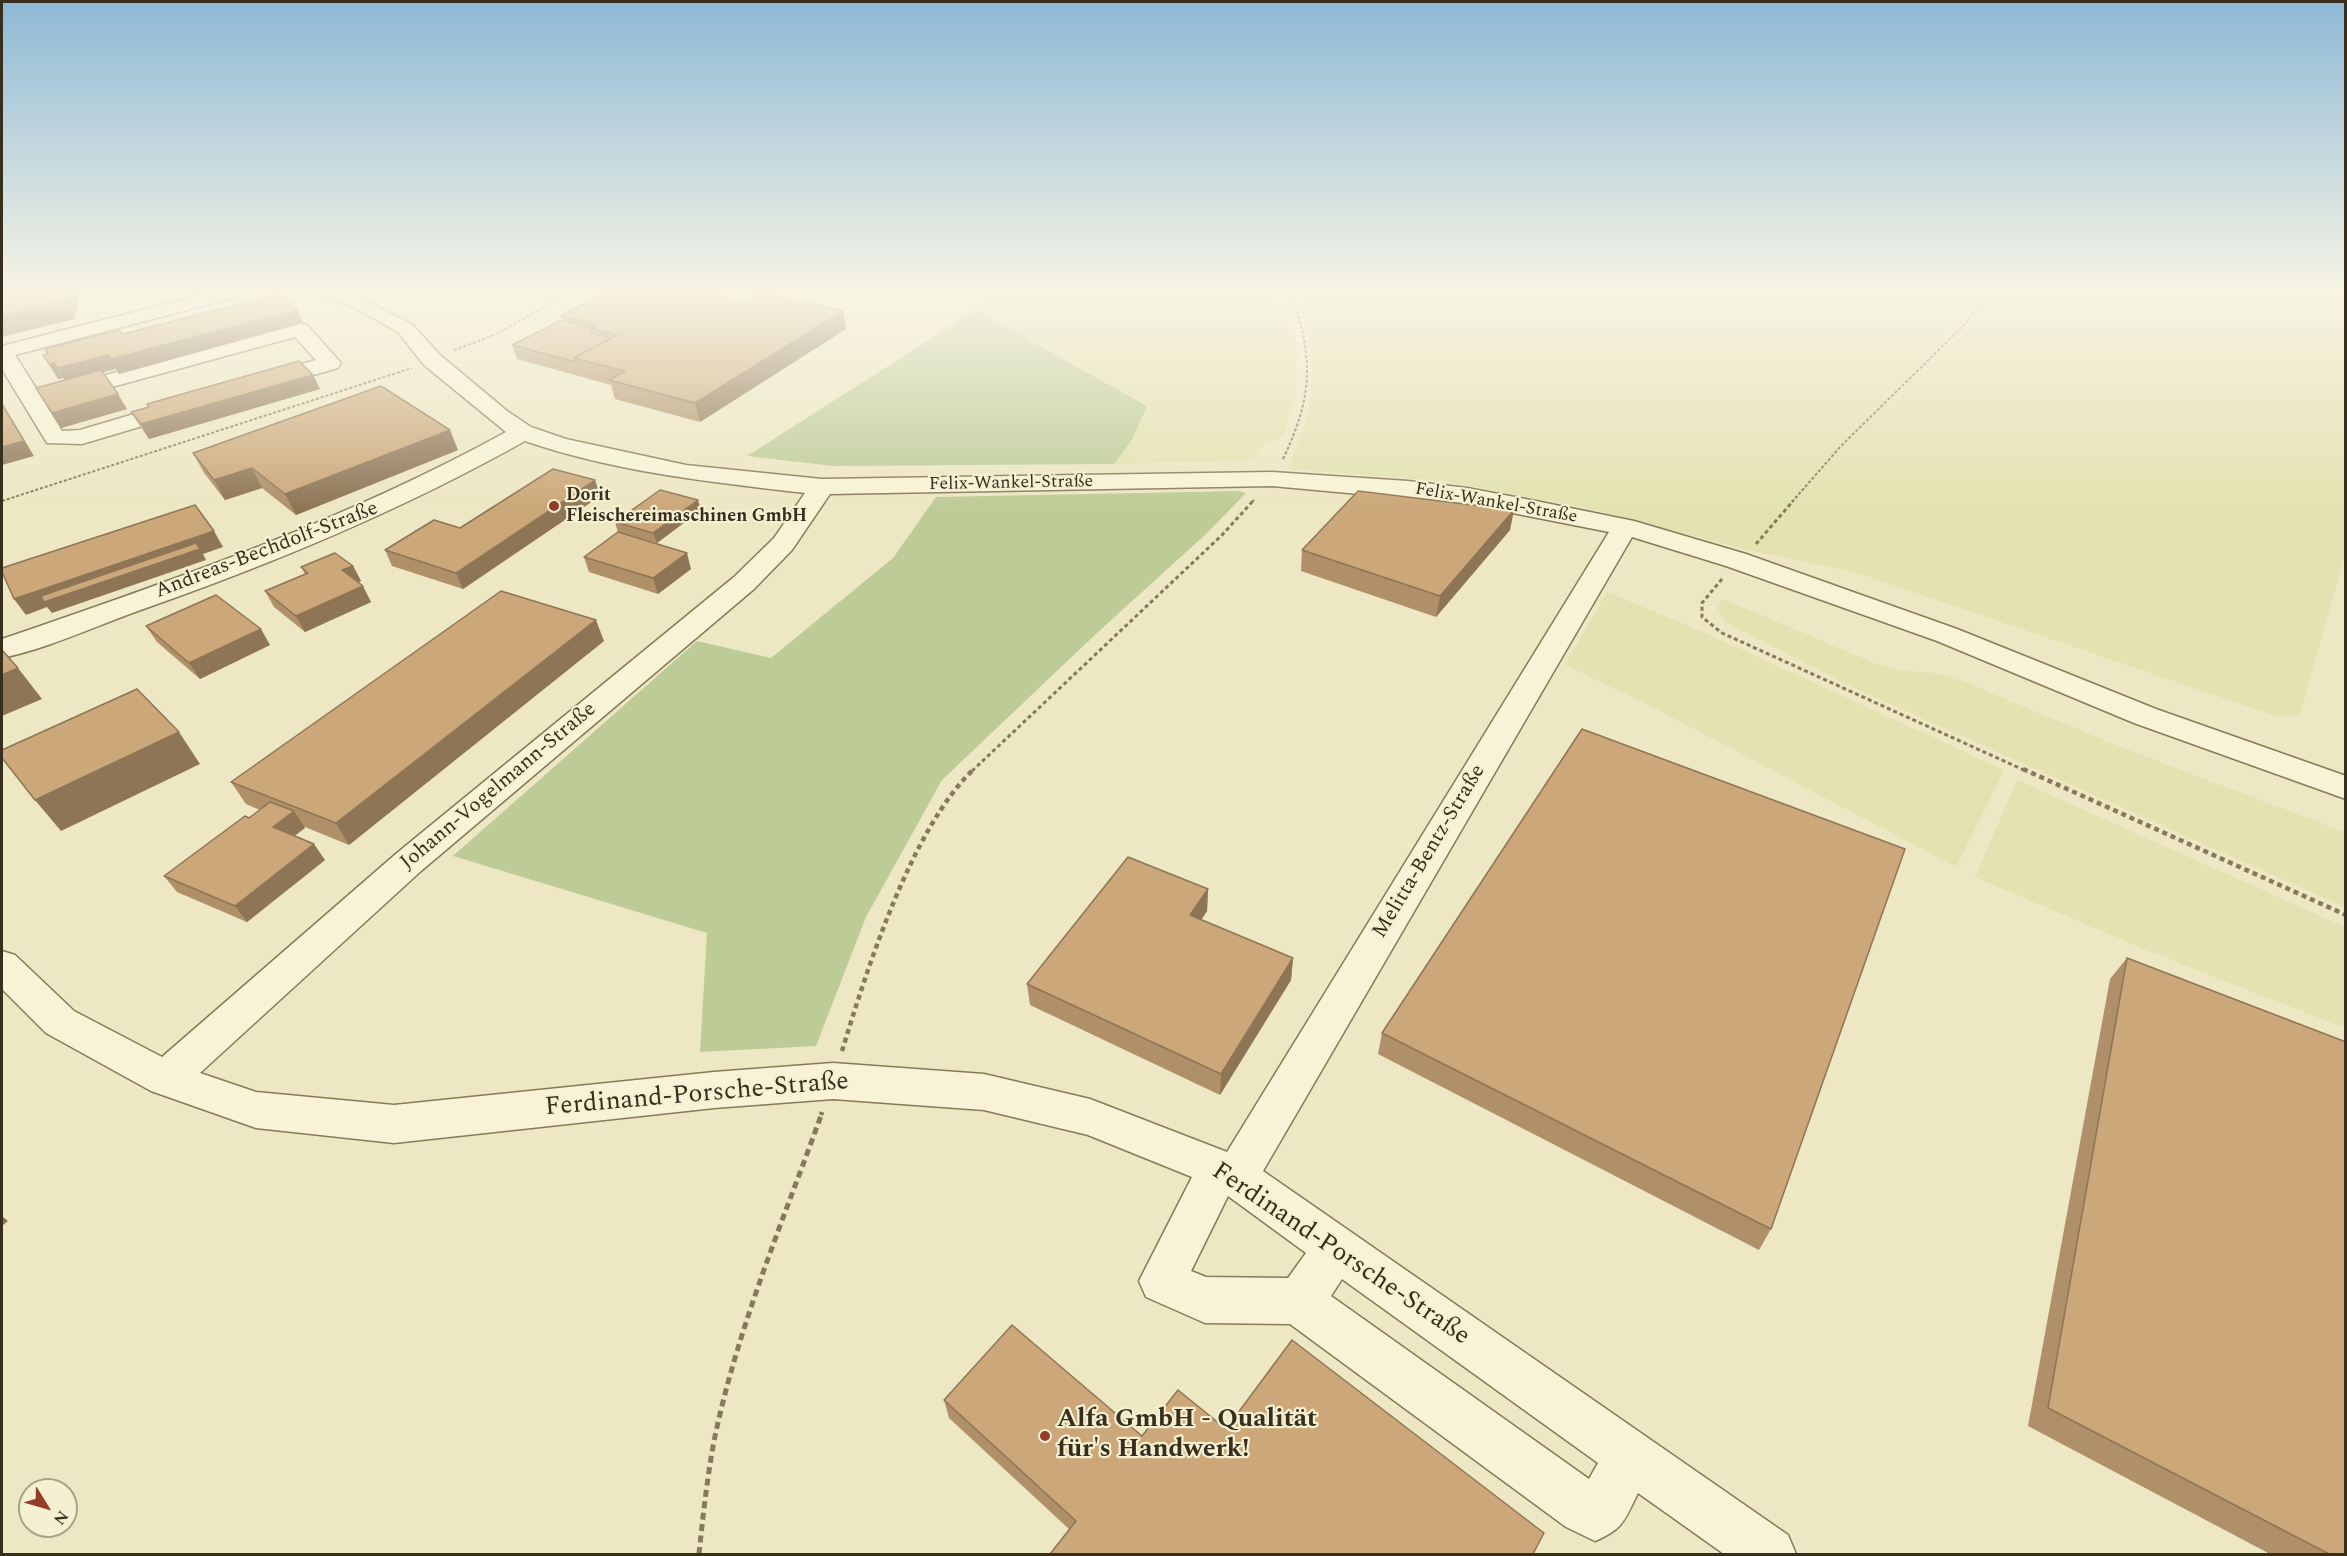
<!DOCTYPE html>
<html>
<head>
<meta charset="utf-8">
<style>
  body { margin:0 }
  #map { position:relative; width:2347px; height:1556px; overflow:hidden; background:#ede7c3; font-family:Spectral,serif }
  canvas { display:block }
  .frame { position:absolute; inset:0; border:3px solid #372e1e; pointer-events:none }
  .north { position:absolute; left:18px; top:1478px; width:60px; height:60px; box-sizing:border-box; background:#f5f0d2; border:2px solid #a9a28a; border-radius:50%; rotate:127deg; font-size:16px; font-weight:700; line-height:24px; text-align:center; color:#372e1e }
  .north::after { content:''; display:block; margin:auto; width:21px; height:27px; background:#963a2a; clip-path:polygon(50% 0,100% 100%,50% 72%,0 100%) }
</style>
</head>
<body>
<div id="map">
<canvas width="2347" height="1556"></canvas>
<div class="frame"></div>
<div class="north">N</div>
</div>
<script>
const c = document.querySelector('canvas').getContext('2d');
c.lineJoin = 'round';
function fillPath(path, color) { c.fillStyle = color; c.fill(path, 'evenodd'); }
function strokePath(path, color, width, dash) { c.strokeStyle = color; c.lineWidth = width; c.lineCap = dash ? 'butt' : 'round'; c.setLineDash(dash || []); c.stroke(path); }
function drawText(font, color, halo, rows, align = 'center') {
  c.font = font + ' Spectral,serif'; c.lineWidth = 4.5; c.setLineDash([]); c.textBaseline = 'middle'; c.strokeStyle = halo; c.fillStyle = color; for (const [text, x, y, turn = 0] of rows) {
    c.save(); c.translate(x, y); c.rotate((+turn || 0) * Math.PI / 180); c.textAlign = isNaN(turn) ? turn : align; if (halo) c.strokeText(text, 0, 0); c.fillText(text, 0, 0); c.restore();
  }
}
const farmland = new Path2D(`
  M1017 293H1278L1299 347 1296 393 1284 435 1261 446 1254 460 1114 464 1132 440 1147 405 976 310 993 294Z
  M1296 293H2345V554L2300 714 2279 717 1858 573 1748 550 1582 507 1443 481 1288 469 1308 414 1313 370 1308 333Z
  M1607 592 1703 632 2004 770 1956 867 1641 701 1565 665Z
  M1723 599 1874 663 1905 671 1935 673 1962 681 2123 748 2345 832V907L1852 687 1727 623 1717 608Z
  M2017 780 2345 927V1028L2146 950 1975 877Z`);
const green = new Path2D(`
  M976 310 1147 406 1132 440 1114 464 833 466 747 456Z
  M1239 491 1246 493 1206 534 1098 632 942 780 866 917 816 1046 700 1052 707 933 453 856 697 641 771 658 893 558 936 497Z`);
const pathFar3 = new Path2D(`
  M454 350 497 334 568 293
  M1283 459C1313 396 1314 359 1291 293
  M2 501 412 368
  M1252 502 1255 499
  M1792 502 1840 447 1965 324 1988 293`);
const pathFar2 = new Path2D(`
  M1756 544 1793 501
  M1722 579 1702 603V617L1722 633 2026 771
  M972 771 1222 535 1253 501`);
const pathFar1 = new Path2D(`
  M2023 769 2346 915
  M842 1051C867 969 912 827 974 769
  M821 1115 822 1112`);
const path = new Path2D(`
  M699 1554C703 1516 707 1479 714 1441 737 1329 783 1221 822 1113`);
const minor = new Path2D(`
  M208 293H240L237 297 15 355 39 393 300 323 307 325 341 363 338 368 265 389 257 387 254 382 257 377 316 360 295 337 46 405 62 431 80 430 178 401 186 403 190 408 186 413 82 444 47 443 2 369V346Z
  M323 293H350L412 324 440 355 507 411 531 427 566 439 686 465 822 479 1272 472 1408 481 1467 488 1536 501 1634 521 1746 554 1957 629 2156 709 2346 776V799L2134 723 1937 641 1726 566 1632 537 1263 1171 1788 1535 1796 1554H1724L1638 1493C1625 1519 1624 1529 1595 1541L1566 1527 1290 1324 1205 1323 1146 1297 1139 1281 1192 1177 1088 1135 984 1110 833 1099 714 1108 394 1143 256 1128 151 1091 46 1033 2 989V951L15 955 74 1011 162 1057 397 853 734 577 774 538 805 493C711 482 615 472 525 441 400 511 270 565 135 612 91 628 46 649 2 658V639C175 580 346 520 506 432L424 365 398 332 353 307 326 297ZM1272 486 1467 504 1609 532 1227 1152 1090 1099 984 1074 833 1063 714 1072 394 1105 256 1092 200 1073 421 871 754 589 792 550 830 494ZM1228 1196 1306 1253 1288 1278 1206 1277 1191 1271ZM1342 1279 1598 1463 1589 1479 1331 1296Z`);
const wall = new Path2D(`
  M297 310 303 323 119 374 116 369 102 372 127 409 61 428 36 388 65 380 63 378 58 379 43 355 123 334Z
  M561 316 846 329 700 422 615 399 611 385 517 359 512 345 562 320Z
  M313 375 320 389 149 439 140 426 131 412Z
  M458 450 296 515 262 488 225 500 204 473 193 453Z
  M595 480 600 496 463 589 392 566 385 550 460 528Z
  M701 510 657 543 619 533 691 569 658 594 589 572 584 557 618 533 615 522Z
  M1510 530 1436 617 1301 571 1302 550Z
  M353 566 361 581 358 583 371 602 305 632 274 607 265 591 305 574 301 567Z
  M146 626 270 645 200 679 157 642Z
  M604 641 349 845 305 827 294 836 325 860 247 922 177 892 164 876 260 810 246 804 231 782Z
  M1208 889 1207 911 1201 920 1293 958 1291 980 1220 1095 1030 1005 1027 984Z
  M2127 958 2346 1554H2270L2028 1426 2110 979Z
  M1382 1033 1771 1229 1759 1250 1378 1054Z
  M944 1400 1142 1436 1226 1429 1069 1529 949 1418Z`);
const shadedWall = new Path2D(`
  M2 293H79L75 319 2 337Z
  M297 310 303 323 119 374 111 359Z
  M843 311 846 329 700 422 695 403Z
  M108 355 116 369 66 382 58 368Z
  M54 363 63 378 58 379 50 365Z
  M313 375 320 389 149 439 141 424Z
  M118 394 127 409 61 428 52 413Z
  M2 403 34 456 2 465Z
  M450 430 458 450 296 515 285 494Z
  M252 468 262 488 225 500 214 480Z
  M595 480 600 496 463 589 456 573Z
  M698 500 701 510 657 543 653 533Z
  M1514 510 1510 530 1436 617 1440 596Z
  M214 531 223 547 203 554 206 560 52 613 47 607 26 615 14 599Z
  M687 553 691 569 658 594 653 578Z
  M353 566 361 581 350 586 342 570Z
  M363 586 371 602 305 632 296 616Z
  M596 620 604 641 349 845 336 823Z
  M261 629 270 645 200 679 189 663Z
  M18 668 42 699 2 716V675Z
  M179 732 200 764 61 831 35 800Z
  M294 811 305 828 284 844 273 827Z
  M314 844 325 860 247 922 235 906Z
  M1208 889 1207 911 1190 937V915Z
  M1293 958 1291 980 1220 1095 1221 1074Z
  M2 1216 8 1221 2 1226Z`);
const building = new Path2D(`
  M2 293H66L65 301 2 316Z
  M606 293H703L746 303 763 293 843 311 695 403 609 380 625 371 574 358 617 335 591 328 597 325 561 316Z
  M280 294 297 310 111 359 108 355 58 368 54 363 50 365 43 355 48 354 45 349 119 330 123 334Z
  M562 320 592 328H591L592 333 611 338 574 358 576 362 512 345Z
  M299 361 313 375 141 424 131 412 149 407 147 404Z
  M101 370 118 394 52 413 36 388Z
  M381 386 450 430 285 494 252 468 214 480 193 453Z
  M2 404 24 441 2 447Z
  M553 469 595 480 456 573 385 550 434 520 460 528Z
  M660 490 698 500 653 533 615 522Z
  M1358 491 1514 510 1440 596 1302 550Z
  M195 505 214 531 14 599 2 572V568Z
  M618 532 687 553 653 578 584 557Z
  M196 543 200 549 44 602 41 596Z
  M335 553 353 566 342 570 363 586 296 616 265 591 308 573 301 567Z
  M501 591 596 620 336 823 231 782Z
  M216 595 261 629 189 663 146 626Z
  M2 650 18 668 2 675Z
  M137 689 179 732 35 800 2 758V750Z
  M1582 729 1905 849 1771 1229 1382 1033Z
  M270 802 294 811 273 827 314 844 235 906 164 876 245 816 249 818Z
  M1128 857 1208 889 1190 915 1293 958 1221 1074 1027 984Z
  M2127 958 2346 1042V1554H2329L2048 1408Z
  M1012 1325 1142 1436 1178 1390 1226 1429 1292 1340 1544 1533 1533 1554H1050L1076 1521 944 1400Z`);
const markers = [
  [554,506,6,"#963a2a"],
  [1045,1436,6,"#963a2a"]
];
const farStreetnames = [
  ["Felix-Wankel-Straße",1011,484,-1],
  ["Felix-Wankel-Straße",1496,504,10]
];
const farPoinames = [
  ["Dorit",566,496],
  ["Fleischereimaschinen GmbH",566,517]
];
const streetNames = [
  ["Andreas-Bechdolf-Straße",267,551,-21],
  ["Johann-Vogelmann-Straße",499,787,-40],
  ["Melitta-Bentz-Straße",1430,852,-59]
];
const nearStreetnames = [
  ["Ferdinand-Porsche-Straße",697,1096,-5],
  ["Ferdinand-Porsche-Straße",1340,1255,34]
];
const nearPoinames = [
  ["Alfa GmbH - Qualität",1057,1421],
  ["für's Handwerk!",1057,1451]
];
fillPath(farmland, '#e3e2b0');
fillPath(green, '#bdcb97');
strokePath(minor, '#87795a', 3);
strokePath(pathFar3, '#87795a', 2, [3, 2]);
strokePath(pathFar2, '#87795a', 3, [4, 3]);
strokePath(pathFar1, '#87795a', 4.5, [5, 4]);
strokePath(path, '#87795a', 5, [7, 4.5]);
fillPath(minor, '#f8f3d6');
fillPath(wall, '#af9068');
fillPath(shadedWall, '#8e7555');
fillPath(building, '#cba779');
strokePath(building, '#8e7555', 1.5);
const sky = c.createLinearGradient(0, 0, 0, 510);
sky.addColorStop(0, '#8db9d6');
sky.addColorStop(0.57, '#f7f4e4');
sky.addColorStop(1, '#f7f4e400');
c.fillStyle = sky;
c.fillRect(0, 0, 2347, 510);
for (const [x, y, r, color] of markers) { const dot = new Path2D(); dot.arc(x, y, r, 0, 2 * Math.PI); c.fillStyle = color; c.fill(dot); strokePath(dot, '#f5f0d2', 2); }
drawText('18px', '#372e1e', '#f5f0d2', farStreetnames);
drawText('bold 18px', '#372e1e', '#f5f0d2', farPoinames, 'left');
drawText('21px', '#372e1e', '#f5f0d2', streetNames);
drawText('26px', '#372e1e', '#f5f0d2', nearStreetnames);
drawText('bold 26px', '#372e1e', '#f5f0d2', nearPoinames, 'left');
</script>
</body>
</html>
